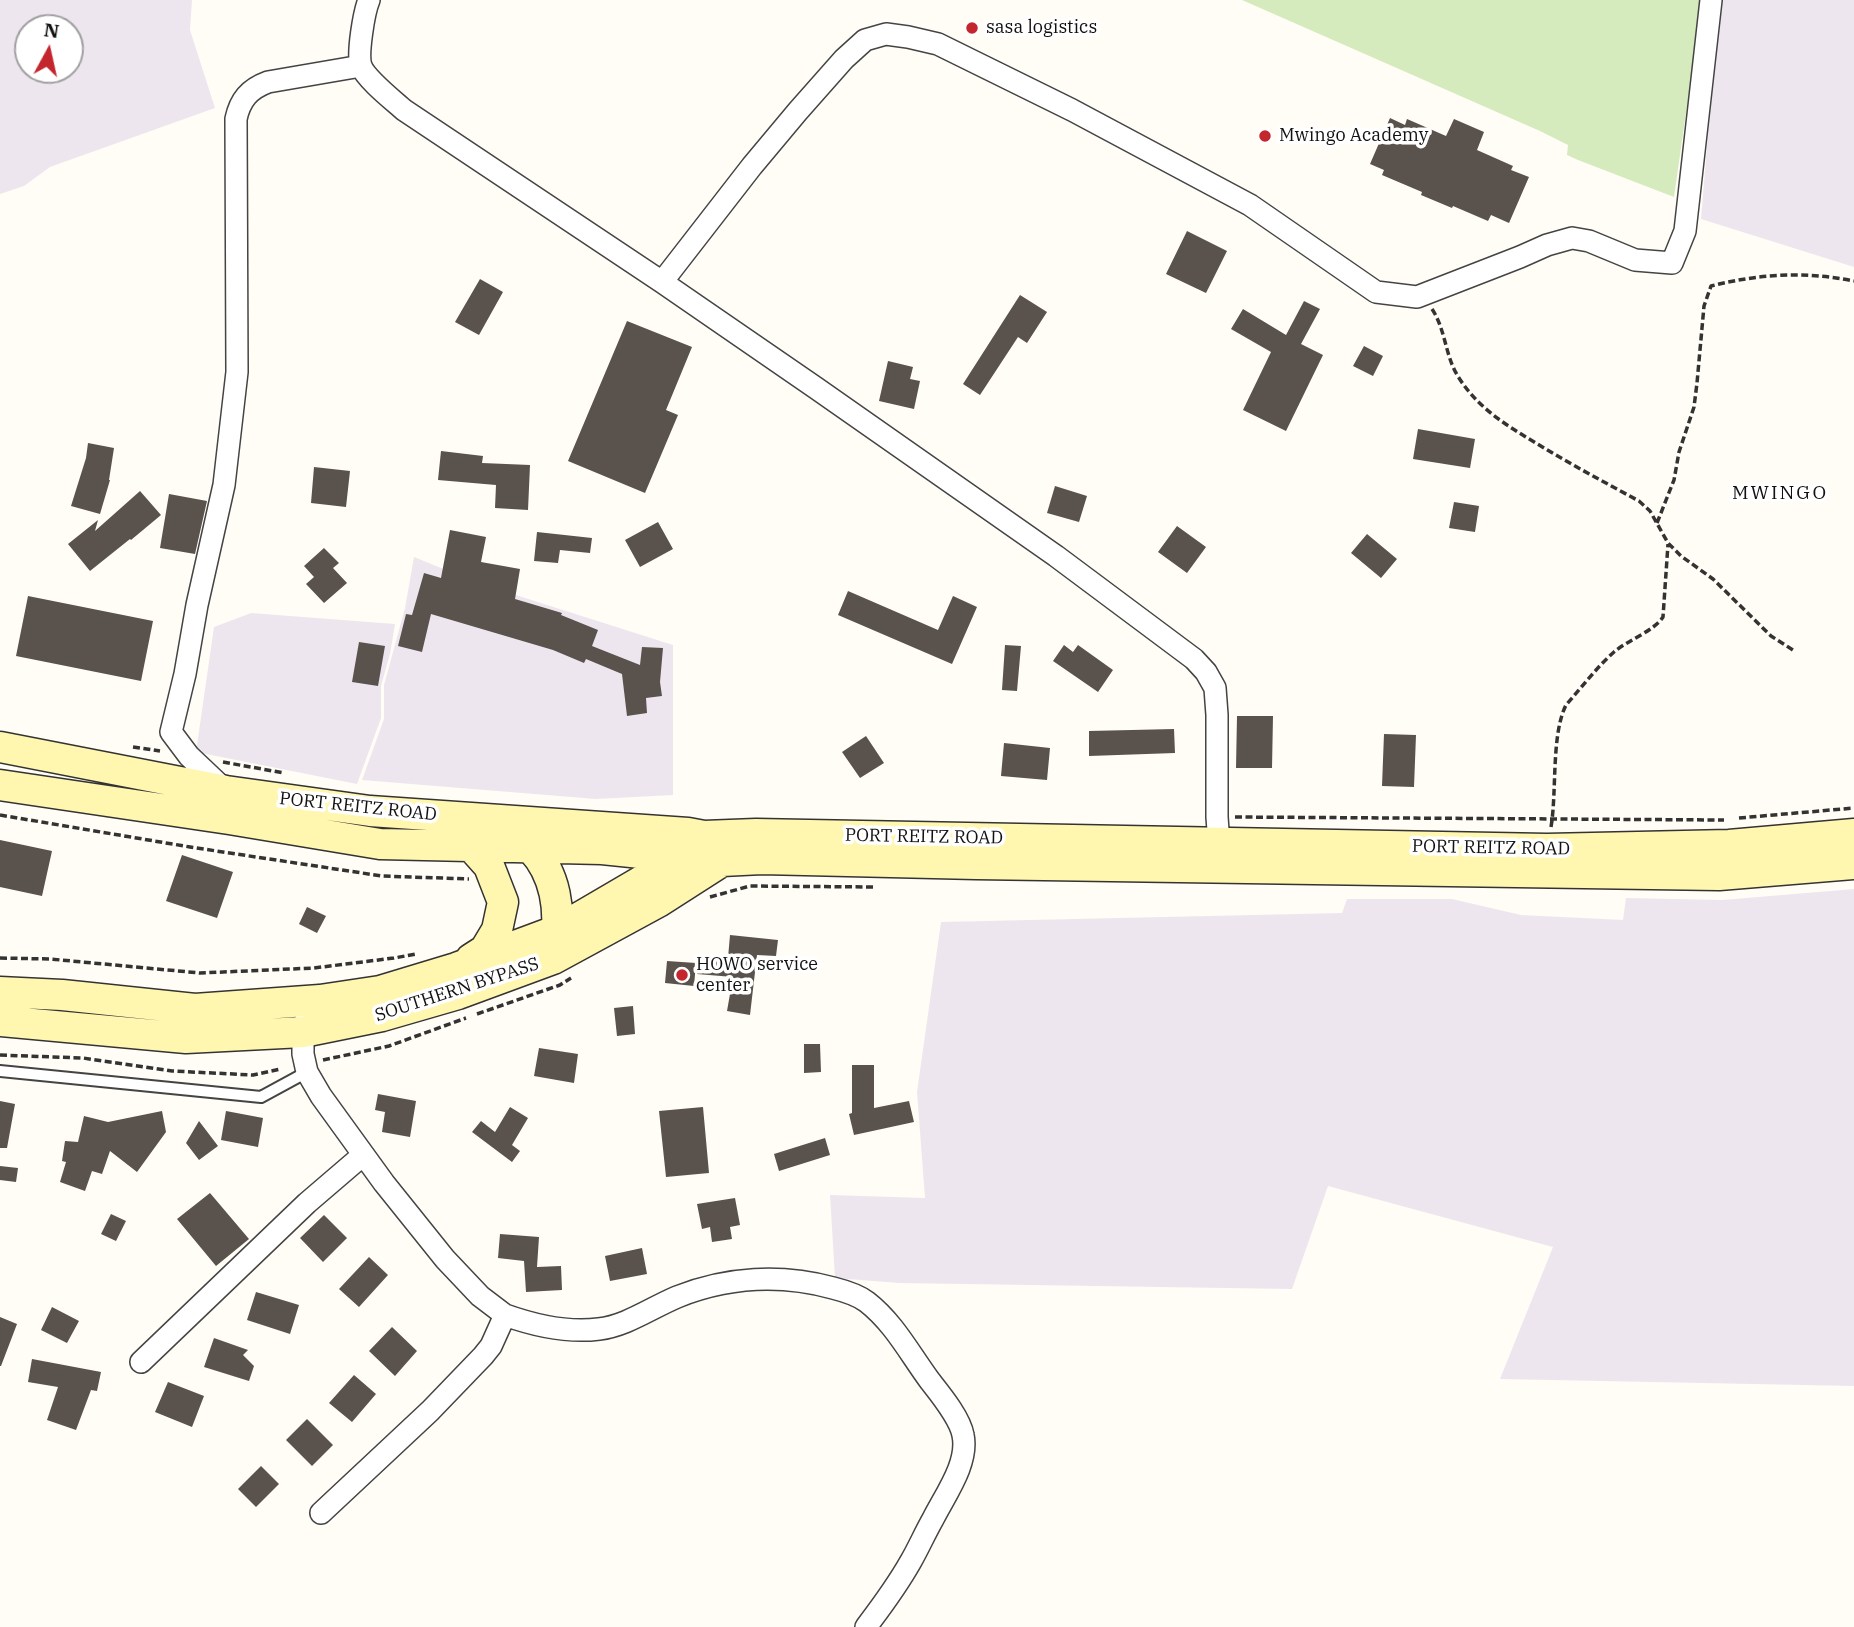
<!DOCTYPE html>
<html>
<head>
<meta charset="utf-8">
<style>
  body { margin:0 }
  #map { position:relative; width:1854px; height:1627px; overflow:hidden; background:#fffdf5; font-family:"IBM Plex Serif",serif }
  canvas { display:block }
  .north { position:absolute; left:14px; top:14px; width:70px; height:70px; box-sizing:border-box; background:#fff; border:2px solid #a0a0a0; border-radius:50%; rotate:8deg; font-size:19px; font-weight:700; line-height:28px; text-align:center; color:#111 }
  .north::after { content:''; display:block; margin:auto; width:24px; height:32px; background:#c4262e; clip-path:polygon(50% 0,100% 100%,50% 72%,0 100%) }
</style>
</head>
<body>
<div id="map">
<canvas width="1854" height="1627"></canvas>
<div class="north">N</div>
</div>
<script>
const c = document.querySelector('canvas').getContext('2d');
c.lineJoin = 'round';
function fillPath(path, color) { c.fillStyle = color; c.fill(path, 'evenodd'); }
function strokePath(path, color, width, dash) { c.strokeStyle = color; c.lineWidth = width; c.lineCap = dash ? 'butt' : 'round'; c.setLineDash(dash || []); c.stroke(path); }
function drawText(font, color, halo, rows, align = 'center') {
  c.font = font + ' "IBM Plex Serif",serif'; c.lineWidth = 7; c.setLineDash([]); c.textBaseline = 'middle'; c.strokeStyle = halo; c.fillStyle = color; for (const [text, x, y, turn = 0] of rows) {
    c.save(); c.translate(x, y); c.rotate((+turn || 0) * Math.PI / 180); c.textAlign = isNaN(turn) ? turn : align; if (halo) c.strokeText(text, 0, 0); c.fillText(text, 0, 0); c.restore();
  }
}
const industrial = new Path2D(`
  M0 0H192L190 30 215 108 50 167 24 186 0 194ZM28 28H70V70H28Z
  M1719 0H1854V267L1701 219Z
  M414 557 478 583 673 645V795L596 799 362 780 384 719V685L405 608Z
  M251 613 395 624 390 654 381 686V718L357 784 196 752 214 627Z
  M1854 889V1386L1500 1379 1553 1247 1328 1186 1292 1289 899 1283 835 1278 830 1195 925 1198 917 1092 941 922 1342 913 1347 899H1452L1521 915 1623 920 1626 898 1722 900Z`);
const green = new Path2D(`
  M1242 0H1702L1674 197 1578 160 1567 155 1568 145 1540 131Z`);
const building = new Path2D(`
  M1390 118 1405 125 1407 119 1446 136 1454 119 1484 132 1477 150 1513 166 1511 170 1529 177 1509 223 1491 215 1488 221 1453 206 1452 208 1421 195 1422 192 1382 175 1384 170 1370 164Z
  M1187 231 1227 251 1206 293 1166 274Z
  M480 279 503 292 479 335 455 322Z
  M1020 295 1047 312 1027 343 1018 337 980 395 963 384Z
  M1304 301 1320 309 1301 344 1323 355 1286 431 1243 410 1271 352 1231 329 1243 309 1286 335Z
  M627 321 692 347 666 410 678 415 645 493 568 461Z
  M1364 346 1383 356 1373 376 1353 366Z
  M888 361 913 367 910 379 920 381 914 409 879 401Z
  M1418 429 1475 439 1470 468 1413 459Z
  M88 443 114 448 109 480H110L100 514 71 506 86 458Z
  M441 451 483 456 482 463 530 465 528 510 495 508 496 485 438 480Z
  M314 467 350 471 346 507 311 503Z
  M1055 486 1087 496 1079 522 1047 513Z
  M140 491 161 515 131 540 130 539 90 571 68 544 98 520 95 531Z
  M169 494 207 501 195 554 160 548Z
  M1454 502 1479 506 1475 532 1449 528Z
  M658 522 673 549 640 567 625 540Z
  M1177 526 1206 547 1187 573 1158 552Z
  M450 530 486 537 481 562 520 569 515 599 562 613 561 615 598 630 592 646 640 665 642 647 663 648 660 682 662 696 646 698 647 713 627 716 622 674 586 659 584 663 553 650 431 614 422 652 398 646 406 614 412 615 424 573 441 578Z
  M537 532 592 538 590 553 560 550 558 563 534 561Z
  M1367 534 1397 559 1381 578 1351 553Z
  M324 548 339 563 333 568 347 583 324 603 306 584 314 577 304 566Z
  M848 591 938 630 953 596 977 607 952 664 838 615Z
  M28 596 153 621 141 681 16 656Z
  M359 642 385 646 378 686 352 682Z
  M1005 645 1021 646 1017 691 1002 690Z
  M1064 645 1073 652 1078 645 1113 670 1098 692 1053 661Z
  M1237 716H1273L1272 768H1236Z
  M1174 729 1175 753 1089 756V731Z
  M1384 734 1416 735 1414 787 1382 786Z
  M866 736 884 763 860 778 842 752Z
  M1004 743 1050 748 1047 780 1001 776Z
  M0 840 52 851 42 896 0 887Z
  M182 855 233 872 217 918 166 901Z
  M307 907 326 916 317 933 299 924Z
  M730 935 778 940 776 956 757 955 750 1015 727 1011 733 977 697 974 699 955 728 958Z
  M667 961 696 963 694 986 665 983Z
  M633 1006 635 1034 617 1036 614 1008Z
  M804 1044H820L821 1072 804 1073Z
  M539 1048 578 1054 574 1083 534 1076Z
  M852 1065H874V1108L909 1101 914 1122 854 1135 849 1114 852 1113Z
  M378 1094 416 1101 410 1137 382 1132 385 1112 375 1110Z
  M0 1101 15 1104 7 1148H0Z
  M510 1107 528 1118 512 1145 520 1151 512 1162 472 1132 481 1121 495 1132Z
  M703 1107 709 1173 666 1177 659 1111Z
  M162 1111 166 1132 137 1172 110 1151 102 1174 92 1171 85 1191 60 1182 66 1162 62 1161 65 1141 78 1142 84 1116 108 1122Z
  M226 1111 263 1118 258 1147 221 1140Z
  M199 1121 218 1146 199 1160 186 1143Z
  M825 1138 830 1155 779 1171 774 1154Z
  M0 1166 18 1168 16 1182 0 1180Z
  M210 1193 249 1239 216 1266 177 1219Z
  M735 1198 740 1225 730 1227 732 1239 712 1242 710 1227 702 1229 697 1204Z
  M111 1214 126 1221 116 1241 101 1234Z
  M324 1215 347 1238 323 1262 300 1238Z
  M500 1234 539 1237 537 1267 561 1266 562 1290 526 1292 524 1261 498 1258Z
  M642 1248 647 1274 610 1281 605 1256Z
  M369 1257 388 1275 359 1307 339 1289Z
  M256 1292 299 1305 290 1334 247 1320Z
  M52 1307 79 1321 67 1343 41 1330Z
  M0 1317 17 1324 1 1366H0Z
  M392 1327 417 1351 395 1376 369 1351Z
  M214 1338 248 1350 243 1355 254 1366 249 1381 204 1367Z
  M32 1359 101 1372 97 1391 91 1390 76 1430 47 1420 58 1387 28 1382Z
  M354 1375 376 1394 352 1422 329 1403Z
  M168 1382 204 1396 192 1427 155 1412Z
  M307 1419 333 1445 312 1466 286 1440Z
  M261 1466 279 1484 256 1507 238 1489Z`);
const path = new Path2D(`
  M1432 309C1446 330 1445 357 1459 378 1479 409 1506 425 1536 443 1570 464 1604 482 1639 501L1650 511 1668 543 1681 556 1713 579 1771 636 1793 650
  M1657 523 1674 480 1679 452 1694 407 1697 383 1704 306 1711 286C1759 274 1805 271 1854 281
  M133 747 160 751
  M223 762 284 773
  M0 815 190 847 382 876 469 879
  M1235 817 1724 820
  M1739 818 1854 808
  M1551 827C1557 792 1551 735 1566 705 1582 687 1597 667 1614 652 1628 640 1654 631 1663 617L1668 544
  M710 897 750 886 873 887
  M0 958 50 959 200 973 314 968 394 958 416 954
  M477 1014 560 985 571 978
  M0 1055 83 1058 172 1071 253 1075 281 1069
  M323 1060 389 1046 466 1018`);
const service = new Path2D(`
  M0 1071 261 1097 307 1072`);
const minor = new Path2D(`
  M369 0C364 12 357 54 361 66 366 79 394 101 404 110L662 282 816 388 1056 556 1194 659 1206 672 1215 688 1217 715V817L1219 844
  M662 282 752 166 798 111 844 59 865 40 886 34 908 37 938 44 1072 110 1250 205 1376 292 1417 297 1520 257 1547 245 1572 238 1589 241 1635 260 1672 263 1685 231 1711 0
  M226 791 189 756 171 732 185 674 197 605 224 485 237 372 236 119C240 100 249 89 268 82L361 66
  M306 1019 303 1032V1054L307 1072 321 1096 384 1183 445 1259 480 1296 505 1315 491 1346 483 1356 430 1411 321 1513
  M505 1315C533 1325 568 1333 599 1329 626 1326 651 1308 677 1297 727 1277 781 1274 833 1288 845 1291 858 1295 867 1302 894 1323 910 1354 930 1381 941 1395 960 1418 963 1435 969 1463 945 1495 933 1519 925 1533 919 1547 911 1561 898 1584 882 1606 866 1627
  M141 1362 307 1203 363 1155`);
const secondary = new Path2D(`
  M0 747 226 791 370 811 688 833 704 836 756 834 1547 849 1729 845 1854 834
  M0 785 229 819 380 844 602 849 680 857
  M531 848C556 874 561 911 555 946
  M471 959 485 950 497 930 503 902 489 866 472 847
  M0 992 62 995 195 1009 320 1000 380 991 456 968 558 930 640 882 680 857 704 836
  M0 1021 186 1038 303 1032 382 1016 458 994 553 959 658 902 722 861 762 859 976 864 1719 875 1854 864`);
const markers = [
  [972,28,7,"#c4262e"],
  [1265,136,7,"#c4262e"],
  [682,975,7,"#c4262e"]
];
const poiNames = [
  ["sasa logistics",986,28],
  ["Mwingo Academy",1279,136],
  ["HOWO service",696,965],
  ["center",696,986]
];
const streetNames = [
  ["PORT REITZ ROAD",358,807,6],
  ["PORT REITZ ROAD",924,837,1],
  ["PORT REITZ ROAD",1491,848,1],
  ["SOUTHERN BYPASS",457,990,-18]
];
const neighbourhoodNames = [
  ["MWINGO",1780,494]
];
fillPath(industrial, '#eee6ef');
fillPath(green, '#d5ebbd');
fillPath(building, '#5a524d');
strokePath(service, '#444', 14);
strokePath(minor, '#444', 24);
strokePath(secondary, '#333', 33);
strokePath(path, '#333', 3.5, [7, 3.5]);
strokePath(service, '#fff', 10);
strokePath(minor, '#fff', 21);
strokePath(secondary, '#fff6b0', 30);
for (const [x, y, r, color] of markers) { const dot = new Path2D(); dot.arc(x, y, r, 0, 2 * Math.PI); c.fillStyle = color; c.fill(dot); strokePath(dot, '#fff', 2.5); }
drawText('18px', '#111', '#fff', poiNames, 'left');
drawText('18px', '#111', '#fff', streetNames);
c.letterSpacing = '2px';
drawText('19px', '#111', '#fff', neighbourhoodNames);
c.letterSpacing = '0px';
</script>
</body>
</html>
